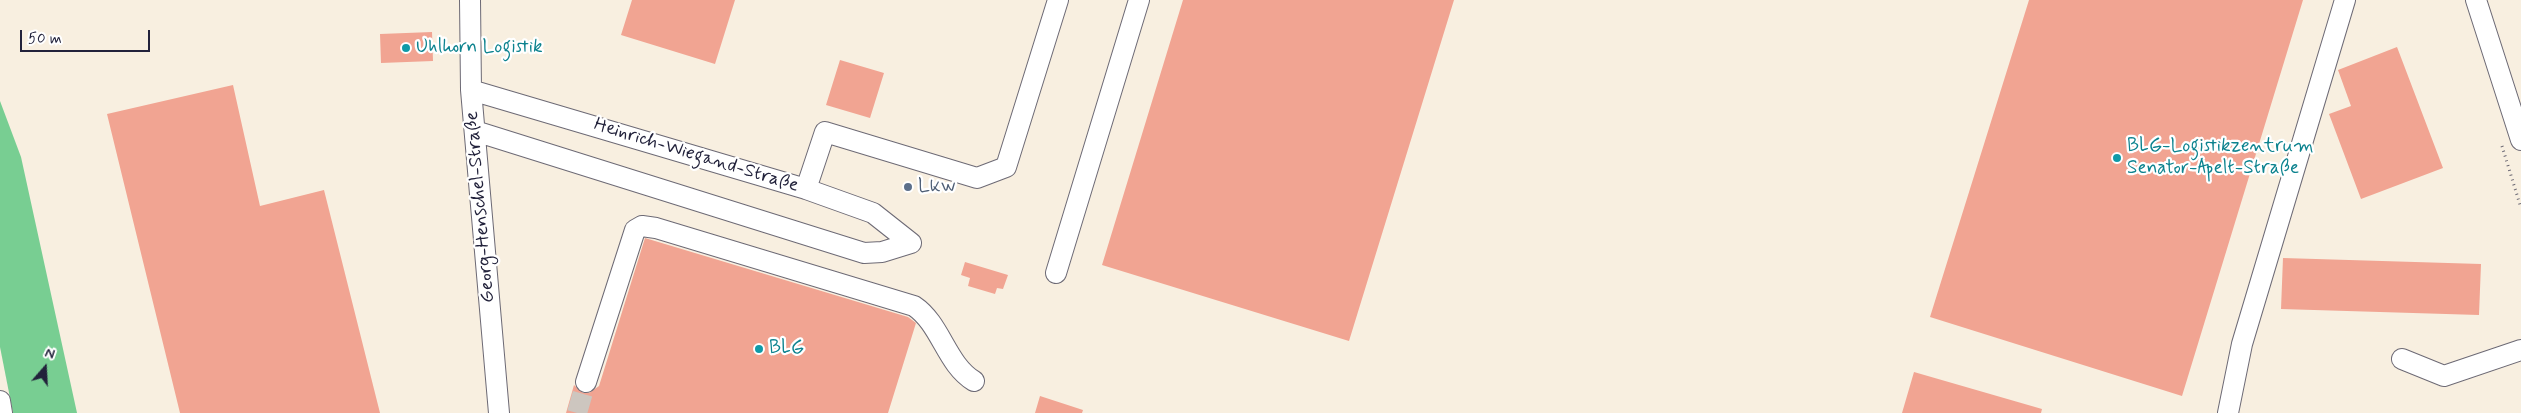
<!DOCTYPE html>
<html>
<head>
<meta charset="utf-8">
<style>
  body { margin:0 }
  #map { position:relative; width:2521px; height:413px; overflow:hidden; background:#f8efe0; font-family:Mynerve,sans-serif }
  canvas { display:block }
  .north { position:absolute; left:20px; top:343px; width:50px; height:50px; -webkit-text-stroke:4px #fff; paint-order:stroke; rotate:19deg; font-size:14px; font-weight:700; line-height:20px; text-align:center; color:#22223b }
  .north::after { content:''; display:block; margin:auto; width:18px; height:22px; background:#22223b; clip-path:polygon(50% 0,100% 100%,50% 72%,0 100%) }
  .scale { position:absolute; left:20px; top:30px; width:130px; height:22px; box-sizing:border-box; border:2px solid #22223b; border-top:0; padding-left:6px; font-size:15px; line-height:18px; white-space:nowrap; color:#22223b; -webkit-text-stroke:4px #fff; paint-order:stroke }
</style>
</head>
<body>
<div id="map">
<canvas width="2521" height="413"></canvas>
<div class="north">N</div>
<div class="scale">50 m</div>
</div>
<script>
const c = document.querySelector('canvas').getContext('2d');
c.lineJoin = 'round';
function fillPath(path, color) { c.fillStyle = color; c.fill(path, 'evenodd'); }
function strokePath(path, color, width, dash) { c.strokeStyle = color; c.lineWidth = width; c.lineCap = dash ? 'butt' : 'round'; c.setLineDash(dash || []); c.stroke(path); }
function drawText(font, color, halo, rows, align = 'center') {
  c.font = font + ' Mynerve,sans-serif'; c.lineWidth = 4.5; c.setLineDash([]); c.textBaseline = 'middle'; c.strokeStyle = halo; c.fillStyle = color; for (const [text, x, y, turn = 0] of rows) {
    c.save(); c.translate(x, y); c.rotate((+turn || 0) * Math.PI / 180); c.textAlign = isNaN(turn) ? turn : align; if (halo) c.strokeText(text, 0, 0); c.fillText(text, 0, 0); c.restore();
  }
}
const green = new Path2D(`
  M0 101 21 157 77 413H13L0 347Z`);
const building = new Path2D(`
  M632 0H735L715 64 621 35Z
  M1183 0H1454L1349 341 1102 265Z
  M2029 0H2303L2182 396 1930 317Z
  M432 32 433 61 381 63 380 34Z
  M2397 47 2443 168 2361 199 2329 114 2351 106 2338 70Z
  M840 60 884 73 870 118 826 105Z
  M233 85 260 206 324 190 380 413H180L107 114Z
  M645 238 908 317 916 323 888 413H566L574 385 583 393H589L599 386Z
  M2283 258 2481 264 2479 315 2281 309Z
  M965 262 1008 275 1003 289 997 288 995 294 968 286 970 278 961 275Z
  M1914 372 2042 409 2041 413H1902Z
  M1040 396 1083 410 1082 413H1035Z`);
const minorTunnel = new Path2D(`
  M577 413 586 382`);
const path = new Path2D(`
  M2502 146 2521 208`);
const minor = new Path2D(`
  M470 0 471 90 499 413
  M2476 0 2521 140
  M471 90 806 189 873 213 911 243
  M475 131 864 253 882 252 911 243
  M806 189 825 132 977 178 1006 167 1058 0
  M1056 273 1139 0
  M2402 359 2444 376 2521 350
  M586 382 635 230 642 226 656 228 914 306C941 324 946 364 974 381
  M0 401 2 413
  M2228 413 2242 344 2345 0`);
const markers = [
  [406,48,5,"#0f9aa8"],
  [2117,158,5,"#0f9aa8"],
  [908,187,5,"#5c6f8a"],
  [759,349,5,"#0f9aa8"]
];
const cultureNames = [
  ["Uhlhorn Logistik",416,48],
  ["BLG-Logistikzentrum",2127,147],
  ["Senator-Apelt-Straße",2127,169],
  ["BLG",769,349]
];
const streetNames = [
  ["Heinrich-Wiegand-Straße",696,156,17],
  ["Georg-Henschel-Straße",481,207,-95]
];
const serviceNames = [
  ["Lkw",918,187]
];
fillPath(green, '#78ce92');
fillPath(building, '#f1a492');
strokePath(minorTunnel, '#cdc6bf', 20, [20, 10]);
strokePath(minor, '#6d6a75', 22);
strokePath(path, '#6d6a75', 3, [1, 4]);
strokePath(minor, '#fff', 20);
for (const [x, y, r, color] of markers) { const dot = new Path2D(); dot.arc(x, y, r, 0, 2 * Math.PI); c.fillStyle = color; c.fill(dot); strokePath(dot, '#fff', 2); }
drawText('19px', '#0d838f', '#fff', cultureNames, 'left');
drawText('19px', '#22223b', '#fff', streetNames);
drawText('19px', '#4e5e75', '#fff', serviceNames, 'left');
</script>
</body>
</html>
